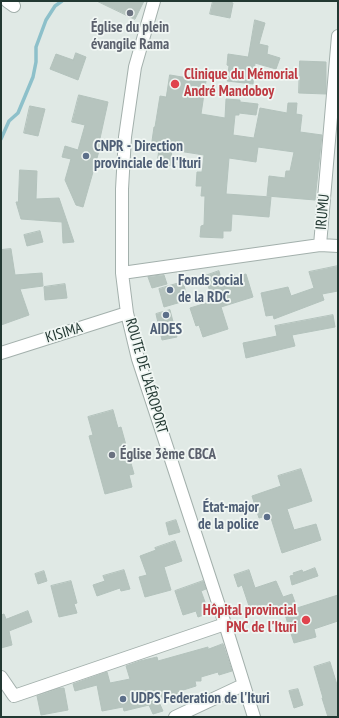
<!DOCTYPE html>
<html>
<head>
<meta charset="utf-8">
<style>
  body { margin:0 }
  #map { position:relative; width:339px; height:718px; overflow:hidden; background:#e0e9e5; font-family:"PT Sans Narrow",sans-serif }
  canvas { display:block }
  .frame { position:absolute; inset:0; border:2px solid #223832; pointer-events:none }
</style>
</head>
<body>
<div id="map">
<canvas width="339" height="718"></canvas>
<div class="frame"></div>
</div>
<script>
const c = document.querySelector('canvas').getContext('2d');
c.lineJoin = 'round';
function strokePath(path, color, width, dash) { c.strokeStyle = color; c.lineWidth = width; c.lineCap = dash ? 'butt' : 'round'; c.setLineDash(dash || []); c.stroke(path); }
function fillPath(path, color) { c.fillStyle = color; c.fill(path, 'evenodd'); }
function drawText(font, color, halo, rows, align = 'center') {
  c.font = font + ' "PT Sans Narrow",sans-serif'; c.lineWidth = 3.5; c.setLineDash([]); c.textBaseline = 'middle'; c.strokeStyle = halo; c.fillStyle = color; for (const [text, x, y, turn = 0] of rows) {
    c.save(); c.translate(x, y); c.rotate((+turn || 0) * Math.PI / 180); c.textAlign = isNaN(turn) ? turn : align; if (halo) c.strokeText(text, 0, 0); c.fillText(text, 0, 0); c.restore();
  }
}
const stream = new Path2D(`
  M1 139 9 121 18 113 33 77 36 62V47L46 20 55 6 62 1`);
const building = new Path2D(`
  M97 1H144L135 19Z
  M213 1H226L233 3 230 18 210 14Z
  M255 20 265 23 259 44 268 46 267 54 280 58 276 69 255 63 253 84 227 81 229 66 227 65 228 54 248 57Z
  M76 53 86 57 78 80 50 69 56 54 73 60Z
  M300 61 326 62V94L299 93Z
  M170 75 206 81 201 114 225 118 226 99 240 100V102L258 104 256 115 239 113V115H235L233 135 254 138 260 108 287 113 288 103H297L296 114 302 115 300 132 322 135 315 200 267 196 269 176 285 178 286 171H290L294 152 258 147 256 162 229 158 226 194 271 197 269 217 232 214 231 231H223V238L200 237 201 226 204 225 205 196H201L202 186H196L197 172H202L204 155 172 150 170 166 157 164 159 149 151 148 154 127H155L160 96 166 97Z
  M79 95 108 102 99 143 101 144 83 207 76 205 65 180 71 159 62 157 65 146 78 150 85 125 72 122Z
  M30 106 45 109 38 136 24 133Z
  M20 170 37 171 36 199 59 198 74 242 63 243 62 222 21 219 16 202H18Z
  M40 231 43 242 27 246 24 235Z
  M11 249 15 275 42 273 43 286 20 289 29 315 1 325V250Z
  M338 266V291L322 294 324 300 274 319 273 315 266 316 261 293 288 287 291 296 314 288 309 272Z
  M219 271 221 279 235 275V277L246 274 253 297 221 307 228 329 203 337 199 325 196 326 190 308 213 301 205 276Z
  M164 275 167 284 152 288 148 277Z
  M183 282 188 300 164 307 159 289Z
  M65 284 67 298 45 300 44 287Z
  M170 310 177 337 162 340 156 314Z
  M333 315 335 327 292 335 295 346 246 358 243 343 277 336 275 326Z
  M113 410 118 428 121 427 134 474 129 475 132 487 105 494 89 436 93 435 88 417Z
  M301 469 312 501 287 509 294 530 316 524 321 540 282 553 270 515 259 518 252 496 281 486 278 476Z
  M176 520 180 532 169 535 166 523Z
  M175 541 182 561 164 567 171 590 145 597 139 577 147 575 140 556 156 550 155 548Z
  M315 568 318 576 292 585 290 576 294 575 293 573 302 570 303 572Z
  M124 570 130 589 121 591 120 588 97 596 93 585 105 581 103 576Z
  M249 570 255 588 276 581 283 597 292 594 297 608 338 595V621L314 629 316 637 294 643 283 608 280 609 279 606 252 615 242 585 238 587 234 575Z
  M44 571 47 581 38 584 35 574Z
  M71 581 77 603 74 604 77 613 59 617 51 586Z
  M203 581 206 589 201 591 209 613 198 617 196 611 183 615 175 591Z
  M28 611 32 622 9 631 12 645 1 648V615L4 614 6 619Z
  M223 644 232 671 219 675 218 672 201 677V681H195L196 686 177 692 178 696 158 700 163 711 153 714 149 705 124 711 123 707 102 711 97 685 75 691 73 684 107 672 110 683 130 679 126 666 140 661 157 657 158 661 208 647V649Z
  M330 662 338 688V717H328L322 698H323L314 667Z
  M59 688H64L68 710 41 715 37 696Z
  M298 689 303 705 294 708 289 691Z`);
const minor = new Path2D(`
  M7 1 14 6
  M154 1 135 67 125 137 122 189V273L127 313 138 359 225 624 254 717
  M320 245 338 36
  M122 273 320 245 338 246
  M1 353 127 313
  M1 677 14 696 225 624
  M175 717 243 685`);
const markers = [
  [130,13,4,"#6b7280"],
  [175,84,5,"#e0444e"],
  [86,156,4,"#5c6f8a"],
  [170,290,4,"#5c6f8a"],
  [166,315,4,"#5c6f8a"],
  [112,455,4,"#6b7280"],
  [267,517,4,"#5c6f8a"],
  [306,620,5,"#e0444e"],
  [123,699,4,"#5c6f8a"]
];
const worshipNames = [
  ["Église du plein",130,28],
  ["évangile Rama",130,45],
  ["Église 3ème CBCA",120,455,"left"]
];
const healthNames = [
  ["Clinique du Mémorial",184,75],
  ["André Mandoboy",184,92],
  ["Hôpital provincial",297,611,"right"],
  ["PNC de l'Ituri",297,628,"right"]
];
const serviceNames = [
  ["CNPR - Direction",94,147],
  ["provinciale de l'Ituri",94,164],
  ["Fonds social",178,281],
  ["de la RDC",178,298],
  ["AIDES",166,330,"center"],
  ["État-major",259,508,"right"],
  ["de la police",259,525,"right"],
  ["UDPS Federation de l'Ituri",131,699]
];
const streetNames = [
  ["IRUMU",323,212,-85],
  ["KISIMA",64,333,-17],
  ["ROUTE DE L'AÉROPORT",146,376,74]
];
strokePath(stream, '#8dc0ca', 3.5);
fillPath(building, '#b6c4be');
strokePath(building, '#b3c2bc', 1);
strokePath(minor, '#a3b0ac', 14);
strokePath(minor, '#fff', 12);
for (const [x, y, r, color] of markers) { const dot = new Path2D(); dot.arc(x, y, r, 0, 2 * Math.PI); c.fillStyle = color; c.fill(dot); strokePath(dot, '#f0f6f3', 1.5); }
drawText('bold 15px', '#5b616d', '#f0f6f3', worshipNames);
drawText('bold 15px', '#be3a42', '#f0f6f3', healthNames, 'left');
drawText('bold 15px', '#4e5e75', '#f0f6f3', serviceNames, 'left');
drawText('15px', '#223832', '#f0f6f3', streetNames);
</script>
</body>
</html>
